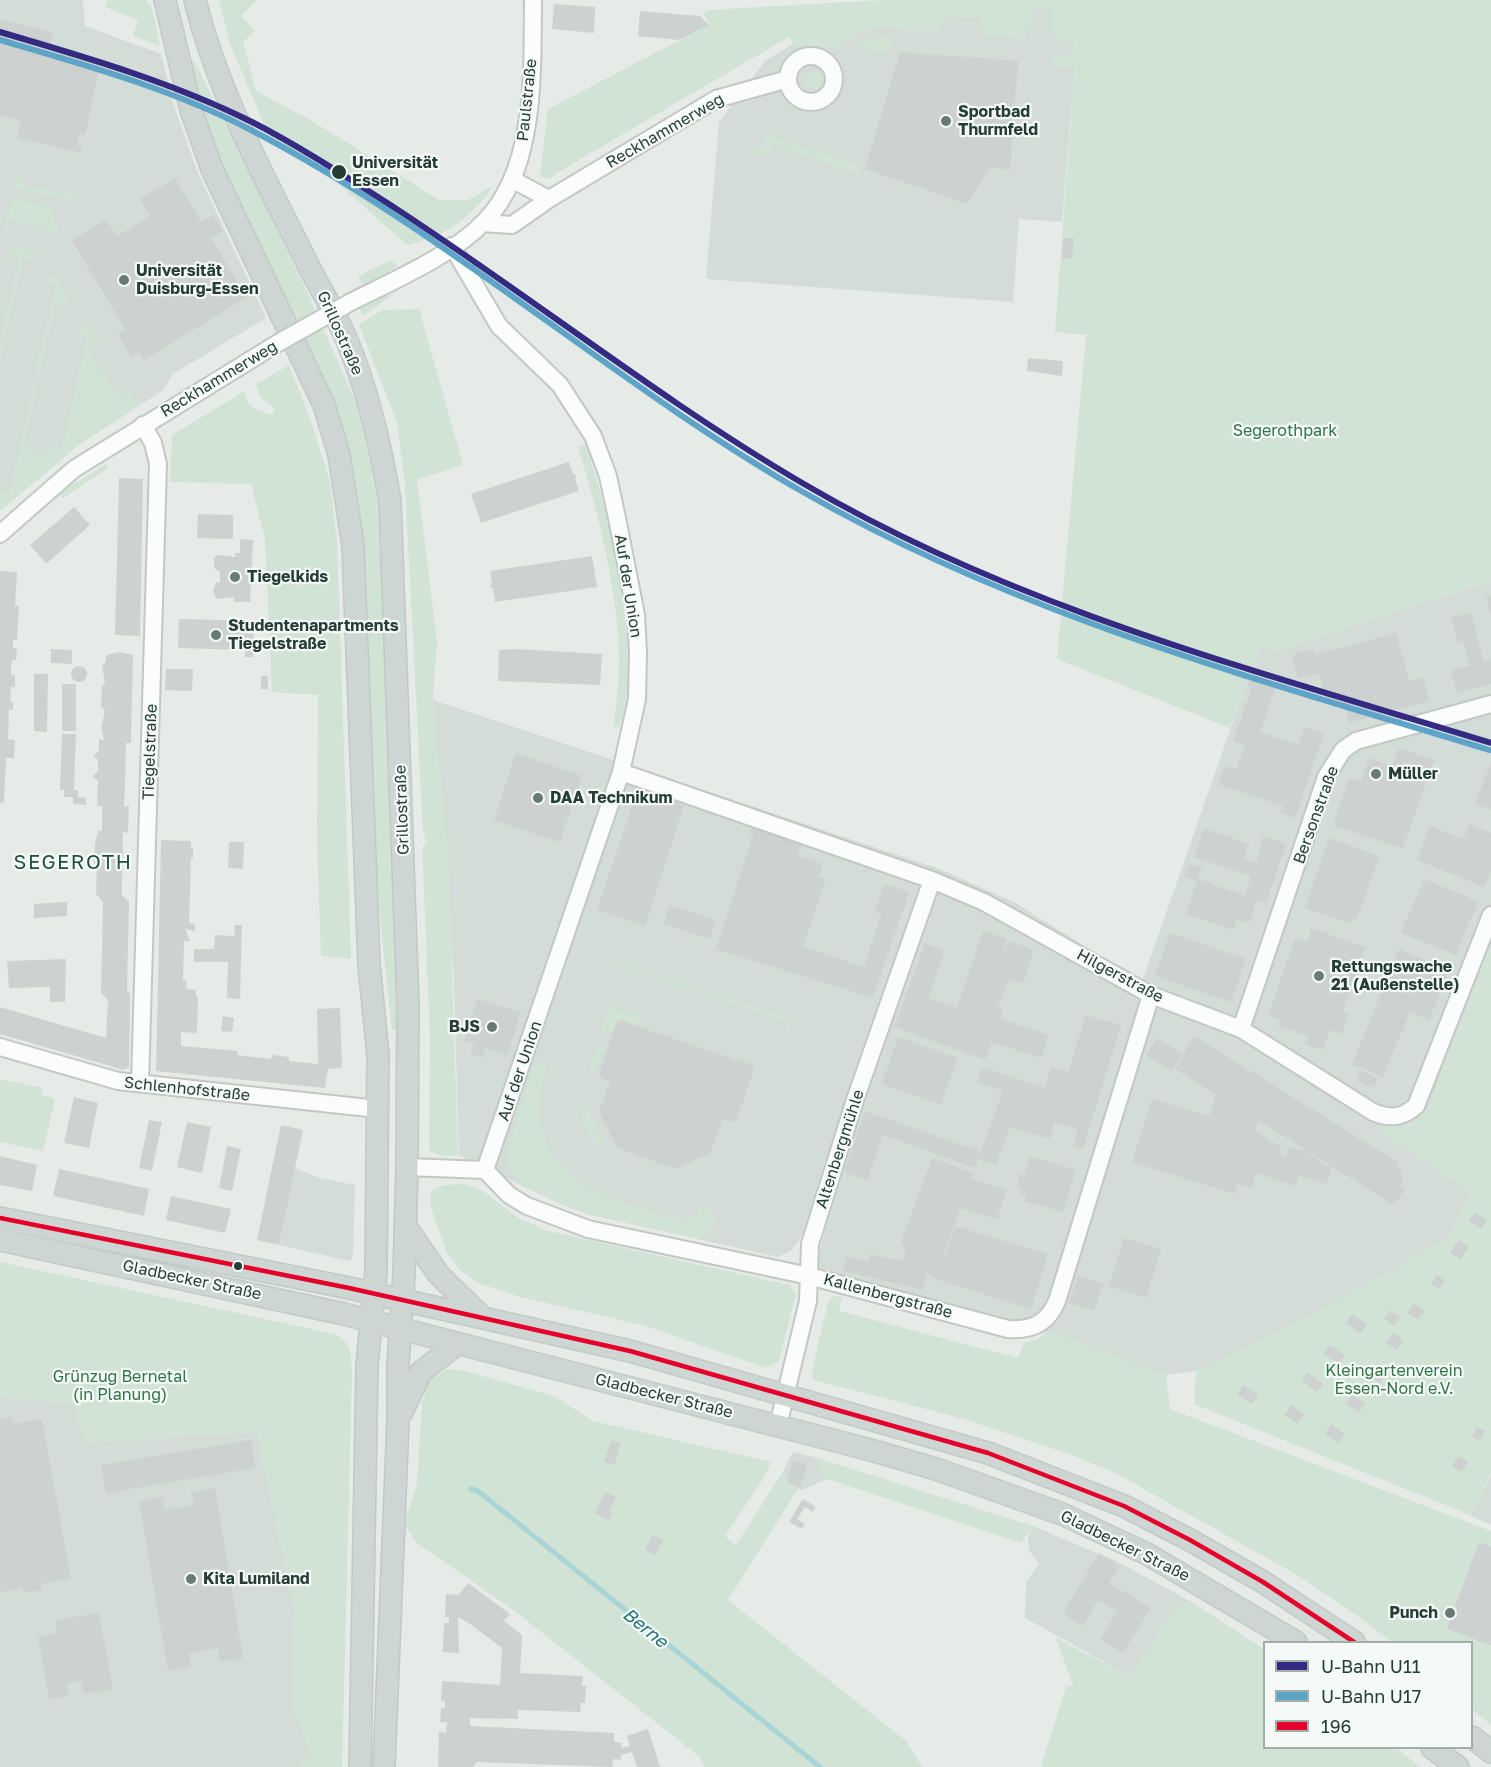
<!DOCTYPE html>
<html>
<head>
<meta charset="utf-8">
<style>
  body { margin:0 }
  #map { position:relative; width:1491px; height:1767px; overflow:hidden; background:#e6ebe8; font-family:"Golos Text",sans-serif }
  canvas { display:block }
  .legend { position:absolute; left:1263px; top:1641px; width:210px; height:108px; box-sizing:border-box; background:#f5f9f7; border:2px solid #a1aea9; margin:0; padding:8px 10px; list-style:none; font-size:18px; color:#243e35 }
  .legend li { display:flex; align-items:center; gap:12px; height:30px }
  .legend b { width:30px; border:2px solid #a1aea9 }
</style>
</head>
<body>
<div id="map">
<canvas width="1491" height="1767"></canvas>
<ul class="legend">
<li><b style="height:8px;background:#342a82"></b>U-Bahn U11</li>
<li><b style="height:8px;background:#5ea4c9"></b>U-Bahn U17</li>
<li><b style="height:8px;background:#e4002b"></b>196</li>
</ul>
</div>
<script>
const c = document.querySelector('canvas').getContext('2d');
c.lineJoin = 'round';
function fillPath(path, color) { c.fillStyle = color; c.fill(path, 'evenodd'); }
function strokePath(path, color, width, dash) { c.strokeStyle = color; c.lineWidth = width; c.lineCap = dash ? 'butt' : 'round'; c.setLineDash(dash || []); c.stroke(path); }
function drawText(font, color, halo, rows, align = 'center') {
  c.font = font + ' "Golos Text",sans-serif'; c.lineWidth = 4.5; c.setLineDash([]); c.textBaseline = 'middle'; c.strokeStyle = halo; c.fillStyle = color; for (const [text, x, y, turn = 0] of rows) {
    c.save(); c.translate(x, y); c.rotate((+turn || 0) * Math.PI / 180); c.textAlign = isNaN(turn) ? turn : align; if (halo) c.strokeText(text, 0, 0); c.fillText(text, 0, 0); c.restore();
  }
}
const built = new Path2D(`
  M0 0H83L85 26 161 54 174 106 197 171 266 318 173 374 162 391 80 444 0 511Z
  M1033 10H1052L1075 43 1070 57 1052 65 1075 66 1062 222 1019 219 1013 302 706 279 719 122 766 60 793 44 836 47 864 30 877 27 938 31 948 16 978 17 1025 38V33L1030 28Z
  M1491 581V946L1427 1111 1420 1119 1401 1127H1375L1472 1192 1448 1238 1352 1293 1294 1324 1196 1371 1166 1375 1019 1325 816 1268 853 1113 799 1241 791 1251 778 1257 587 1214 556 1202 459 1155 454 983 433 700 940 869 1014 902 1142 982 1259 647 1278 650Z
  M273 1163 295 1168 320 1178 355 1185 353 1256 350 1261 279 1245 287 1206 265 1201Z
  M0 1396 72 1403 87 1442 257 1432 295 1611 293 1704 312 1759 303 1760 302 1767H0Z
  M793 1452 814 1457 827 1479 802 1490 798 1489 782 1473Z
  M1491 1475V1525L1470 1516Z
  M1033 1526 1116 1561 1188 1600 1167 1619 1131 1677 1025 1618 1026 1582 1039 1564 1029 1550 1028 1535Z`);
const green = new Path2D(`
  M108 0H146L152 8 160 46 133 36 138 20 105 7Z
  M219 0H257L241 16 255 31 243 42 256 91 312 121 439 200H468L493 186C472 218 444 237 407 245L331 177 271 141 230 44Z
  M882 0H1491V581L1278 650 1259 647 1230 728 1057 659 1086 335 1055 332 1075 66 1051 65 1053 55 1070 57 1074 43 1060 41 1050 30 1052 10H1033L1030 28 1025 33V38L986 36 978 17 948 16 938 31 877 27 864 30 836 47 793 44 789 37 555 174 551 179 540 176 548 109 709 25 706 17 702 15 708 10Z
  M878 37H893L889 52 854 49 860 42Z
  M194 60 307 292 356 403 374 469 384 529 398 1030H392L373 853 362 532 353 475 337 413 227 178 210 135 188 62Z
  M803 81a9 9 0 1 1 18 0a9 9 0 1 1-18 0Z
  M765 134 856 164 860 173 859 175 773 144 768 156 750 149 764 148Z
  M21 171 24 182 30 186 77 196 72 201 15 188Z
  M13 199 51 208 60 237 39 227 9 219 5 231 3 230Z
  M11 248 29 250 35 259H23L0 360V342L19 257 8 254Z
  M391 260 398 266 366 284 362 283 358 276Z
  M53 275 67 293 68 304 56 303 39 375 35 373 56 285 44 281 47 276Z
  M395 293 364 315 356 306Z
  M419 309 463 465 417 480 437 641 433 700 448 849 458 1155C447 1157 438 1156 429 1150L430 1040 423 865V847L426 841 423 832 405 484 397 423 359 324 383 310Z
  M82 324 87 327 97 343 88 349 119 398 129 392 138 405 80 444 0 511V492L9 494 35 380H37V386L23 446 35 449 34 453 47 455 50 446 62 448 87 336 75 332Z
  M289 365 312 424 330 482 337 541 351 959 321 956 317 843 318 695 272 692 265 539 251 484 170 482 172 435 245 391C245 409 259 410 272 415L275 408 261 398 256 384Z
  M586 446C608 508 646 666 619 726H614C616 705 619 683 619 662 619 594 598 512 578 447Z
  M106 464 108 468 63 498 59 493Z
  M1491 946V1473L1470 1515 1194 1404 1196 1371 1294 1324 1448 1238 1472 1192 1374 1127C1395 1127 1413 1128 1427 1111Z
  M616 949H618L614 961 790 1019 795 1008 788 1034 785 1035 789 1023 613 964 609 976Z
  M610 1007 641 1018 638 1025 619 1018 612 1031H601Z
  M606 1044 595 1074H591L589 1069 597 1048Z
  M535 1062 547 1067C539 1090 538 1110 544 1134 561 1193 630 1203 681 1220L682 1217H698L697 1208 707 1207 716 1219 712 1230 698 1238 588 1213 524 1187 510 1169 506 1153Z
  M0 1079 42 1088 41 1095 55 1099 43 1151 0 1142Z
  M584 1105H591L590 1114 608 1152C592 1142 578 1125 584 1105Z
  M464 1184 483 1191 518 1218 548 1231 790 1285 796 1294 779 1361 766 1368 646 1326 521 1297 478 1283 460 1270 446 1251 431 1208V1190L445 1185Z
  M0 1262 335 1334C352 1343 351 1355 352 1373L342 1767H302L303 1760 311 1759 293 1704 295 1611 257 1432 87 1442 72 1403 0 1396Z
  M832 1296 842 1297 839 1311 1018 1358 1024 1343 1036 1340 1051 1331 1166 1375 1170 1409 1491 1531V1725L1472 1709V1642H1392L1359 1617 1299 1576 1117 1474 1072 1455 964 1419 814 1380 812 1371 828 1302Z
  M447 1369 461 1370 554 1396 593 1421 771 1462 763 1479 725 1536 736 1545 782 1473 798 1489 728 1600 906 1741 922 1767H705L700 1757 512 1609 417 1543 404 1524 417 1484 422 1403 429 1381Z
  M814 1457 1033 1526 1021 1543 827 1479Z
  M1188 1600 1264 1649V1748H1396L1420 1767H1041L1066 1687 1073 1686 1056 1638 1131 1677 1167 1618Z`);
const stream = new Path2D(`
  M471 1489 478 1491 820 1767`);
const building = new Path2D(`
  M554 4 595 7 594 33 552 29Z
  M640 11 700 16 709 25 679 40 638 36Z
  M0 20 53 32 49 50 51 46 80 53 78 57 101 62 85 135 80 134 77 146H82L81 153 17 138 21 120 0 115Z
  M900 52 1018 61 1010 170 990 167 967 204 865 169Z
  M175 178 201 222 213 215 223 231 211 238 247 297 144 360 139 352 131 356 118 334 125 329 72 241 106 219 117 236 150 216 140 199Z
  M1066 238H1074L1072 259 1062 258 1063 240Z
  M1028 358 1063 361 1062 376 1027 371Z
  M569 462 573 474 577 476 575 479 579 491 481 523 471 494Z
  M119 478 143 479 140 636 115 635Z
  M74 507 90 525 46 564 30 545Z
  M198 514 233 515V539L197 538Z
  M240 539 253 540 250 602H234V597L216 599 213 590 216 582H220V572L214 568V559L217 555 235 557V553H240Z
  M592 556 597 587 495 602 493 589 490 587 492 584 490 571Z
  M0 571 17 572 15 606H19L17 640H13V648H17L16 660H12L11 667V675H15V687H11L10 702H13V710H9L8 739 15 740 14 758H6L4 803H0Z
  M1491 596V612H1490L1486 597Z
  M1471 612 1484 662 1491 659V684L1457 693 1451 671 1470 665 1463 642 1458 643 1451 618Z
  M179 619 254 621 253 657H245V650L178 648Z
  M1396 633 1409 681 1423 677 1429 701 1349 723 1342 698 1327 702 1319 673 1298 679 1292 655 1313 649 1314 655Z
  M51 649 72 650V664L51 663Z
  M515 649 602 654 600 685 498 681 499 650Z
  M119 652 133 655 131 743H126L125 784 124 806H129L128 833 123 832 122 886V895L129 902 127 990 130 994 129 1067 124 1070 0 1034V1007L106 1038 108 1000 101 993 103 902 96 894 97 866 94 864 95 844 98 831H102V806H97L98 781 93 776 98 771V760L94 755 99 750V739L104 740 101 728 105 711 101 707 102 687 105 683 102 665 106 662V655Z
  M71 674a8 8 0 1 1 16 0a8 8 0 1 1-16 0Z
  M166 669H193L192 691 165 690Z
  M34 674H48L47 732 34 731Z
  M1252 674 1277 683 1260 732 1299 745 1305 727 1324 733 1295 818 1280 813 1283 806 1218 784 1225 766 1236 770 1245 745 1233 741 1252 687 1248 686Z
  M261 676H268V689H261Z
  M62 684H76V731H62Z
  M62 734H76L74 790H78V797L86 798V805L73 804V797H64V790H60Z
  M1399 748 1434 760 1403 849 1333 825 1349 778 1361 782 1369 758 1392 766Z
  M516 753 582 776 560 842 494 820Z
  M1491 763V810L1475 804Z
  M648 794 684 806 645 926 597 910 633 803 644 807Z
  M1470 824 1491 833V870L1484 887 1417 860 1430 826 1463 839Z
  M753 826 802 843 798 856 823 864 819 877 826 879 803 947 864 967 881 914 875 912 884 884 909 892 873 998 716 949 753 836 750 835Z
  M1204 828 1249 844 1244 859 1256 863 1263 836 1286 844 1266 903 1257 900 1249 923 1237 919 1233 930 1186 914 1197 881 1184 877 1189 864 1202 868 1198 879 1245 896 1251 876 1194 857Z
  M1329 838 1379 856 1357 919 1354 918 1352 924 1305 908Z
  M161 840 191 841V848H193V858H191L189 923 195 924V932L185 928 190 941H184L183 981 187 980 186 989 196 990V997L198 998 197 1033 181 1032V1046L238 1051 237 1055 271 1059 272 1055 289 1057V1061L318 1064 317 1009 340 1008 342 1068 328 1069 325 1088 156 1071Z
  M229 842H244L243 869 228 868Z
  M1424 879 1478 901 1456 955 1401 933Z
  M67 902V916L34 918V904Z
  M670 905 716 920 710 939 663 924Z
  M235 925H242L240 999 227 998 228 962H194V949H214L215 935 234 936Z
  M1311 928 1365 947 1343 1011 1349 1013 1342 1034 1330 1030 1323 1050 1305 1044 1308 1036 1278 1026 1281 1020 1268 1016 1295 938 1307 942Z
  M983 931 1007 939 999 963 1009 941 1034 950 1023 984 1009 979 998 1008 1003 1010 1001 1019 1049 1035 1041 1058 992 1042 985 1060 894 1027 925 943 945 951 928 998 957 1008Z
  M1170 933 1246 959 1231 1002 1155 976Z
  M1399 949 1449 971 1429 1020 1410 1012 1383 1077 1352 1064Z
  M66 959 65 1002H50V987L9 988 7 961Z
  M477 999 521 1012 507 1055 485 1048 482 1058 471 1054 474 1044 464 1041Z
  M1086 1015 1121 1025 1083 1149 1073 1146 1078 1129 1054 1122 1050 1139 1010 1127 996 1165 979 1159 981 1152 975 1168 883 1135 867 1180 844 1172 865 1111 981 1152 1003 1091 977 1082 982 1067 1045 1088 1051 1067 1068 1072Z
  M223 1016 234 1018 232 1032 221 1031Z
  M621 1021 734 1059 736 1062 739 1060 751 1064 754 1069 737 1119 732 1122 723 1119 710 1153 676 1169 617 1148 599 1112 610 1081 602 1079 599 1074 616 1024Z
  M1194 1036 1399 1163 1396 1166 1400 1169 1403 1182 1400 1186 1405 1189 1394 1205 1258 1120 1254 1130 1281 1147 1280 1154 1286 1156 1289 1147 1305 1151 1321 1161 1320 1163 1332 1167 1327 1184 1299 1176 1296 1186 1256 1173 1252 1188 1240 1184 1239 1180 1235 1194 1132 1162 1152 1099 1209 1116 1216 1095 1175 1069Z
  M898 1037 957 1058 941 1105 882 1084Z
  M1157 1038 1182 1054 1172 1071 1146 1056Z
  M1360 1071 1378 1078 1374 1088 1356 1081Z
  M74 1097 98 1103 89 1148 64 1143Z
  M149 1120 162 1122 152 1171 139 1168Z
  M187 1122 211 1127 202 1173 177 1167Z
  M281 1125 303 1130 279 1245 257 1240Z
  M227 1146 241 1149 232 1191 219 1188Z
  M0 1156 37 1165 32 1191 0 1185Z
  M1030 1156 1076 1170 1063 1212 1025 1201 1026 1195 1020 1194 1022 1187 1017 1186 1020 1174 1024 1175Z
  M932 1158 973 1173 971 1179 1007 1190 997 1219 960 1208 944 1253 946 1254 955 1226 1048 1254 1031 1309 935 1279 927 1273 922 1290 843 1271 847 1257 868 1262 870 1254 902 1261 907 1247 900 1245Z
  M59 1169 149 1189 144 1216 53 1196Z
  M171 1196 231 1209 225 1233 166 1220Z
  M1475 1212 1487 1220 1481 1229 1469 1221Z
  M1124 1238 1161 1249 1146 1298 1109 1286Z
  M1459 1240 1469 1247 1460 1260 1450 1252Z
  M1437 1275 1445 1280 1439 1289 1431 1284Z
  M1078 1276 1103 1284 1094 1311 1069 1303Z
  M1414 1303 1425 1311 1418 1320 1407 1313Z
  M1390 1310 1400 1317 1394 1326 1384 1319Z
  M1352 1314 1367 1324 1361 1334 1346 1323Z
  M1393 1333 1404 1341 1397 1350 1386 1343Z
  M1330 1345 1345 1355 1339 1364 1324 1354Z
  M1371 1365 1386 1375 1380 1383 1366 1373Z
  M1308 1373 1323 1384 1317 1392 1302 1382Z
  M1243 1385 1258 1395 1252 1404 1237 1394Z
  M1352 1395 1365 1403 1359 1413 1346 1404Z
  M1291 1405 1304 1414 1298 1424 1284 1415Z
  M11 1417 13 1424 42 1419 71 1579 41 1584 42 1590 23 1593 22 1588 0 1592V1419Z
  M1331 1424 1345 1434 1338 1443 1325 1434Z
  M1476 1427 1485 1431 1480 1441 1472 1437Z
  M251 1440 255 1468 106 1493 101 1465Z
  M611 1440 620 1443 615 1465 604 1462Z
  M1458 1456 1468 1461 1462 1472 1452 1467Z
  M793 1460 807 1464 800 1487 787 1482Z
  M215 1488 243 1658 220 1662 218 1648 189 1653 191 1667 168 1671 139 1501 163 1497 165 1510 194 1505 191 1492Z
  M605 1492 616 1497 609 1512 613 1513 609 1520 595 1513Z
  M803 1499 816 1507 813 1512 805 1507 797 1519 805 1524 802 1529 789 1522Z
  M652 1535 663 1540 655 1555 645 1550Z
  M1479 1542 1491 1547V1645L1447 1629Z
  M1099 1553 1119 1565 1109 1583 1151 1608 1123 1653 1100 1639 1117 1611 1098 1600 1083 1626 1063 1614Z
  M468 1583 510 1614 504 1621 522 1635 520 1673 583 1676 582 1686H586L585 1703H581L580 1712 518 1710V1719L470 1718V1726L614 1733V1742L622 1743 621 1748 630 1746 627 1736 648 1729 660 1767H637L632 1752 621 1755V1760L613 1759 612 1767 477 1762 473 1767H438L439 1732 446 1733 447 1722H440L441 1708H445V1701H441L442 1681 500 1685 502 1648 470 1624 458 1617 459 1653 443 1652 444 1623H449V1617H445L446 1594 459 1595Z
  M99 1613 113 1689 84 1694 82 1681 67 1683 69 1696 49 1699 38 1637 57 1633 55 1620Z`);
const minor = new Path2D(`
  M788 79a23 23 0 1 1 46 0a23 23 0 1 1-46 0Z
  M513 180 549 199
  M483 223 512 225 549 199 716 99 788 79
  M452 246 499 326 560 385 593 436 608 476 617 518 636 615 638 653 637 699 621 772 485 1170
  M349 303C392 281 452 256 485 221 537 168 532 70 533 0
  M0 534 74 469 278 343
  M621 772 932 880 984 902 1151 995 1241 1029 1373 1112C1390 1119 1402 1118 1416 1106L1491 915
  M1241 1029 1326 777 1343 750 1356 741 1491 704
  M0 1047 118 1081 378 1109
  M140 1083 158 464 153 443 143 425
  M407 1167 485 1170 509 1195 527 1206 588 1229 809 1276 1008 1329C1031 1331 1048 1323 1057 1301L1151 995
  M778 1426 808 1301 810 1244 855 1100 932 880`);
const major = new Path2D(`
  M165 0 191 110 212 169 324 405 339 455 353 546 369 964 378 1055 376 1272 367 1365 360 1767
  M195 0C218 94 266 180 309 267 322 292 338 317 348 343 369 394 381 447 390 501L408 1005 407 1167 404 1274 398 1365V1421L384 1767
  M0 1218 349 1288 630 1351 988 1453 1124 1506 1190 1540 1263 1582 1354 1642
  M405 1225 438 1274 483 1318
  M0 1240 344 1314 871 1450 936 1469 1062 1514 1147 1554 1296 1642
  M402 1412 421 1372 457 1344
  M1472 1737 1491 1752
  M1432 1748 1458 1767`);
const minorBridge = new Path2D(`
  M278 343 349 303`);
const bus1 = new Path2D(`
  M0 1218 349 1288 630 1351 988 1453 1124 1506 1190 1540 1263 1582 1354 1642`);
const metro1 = new Path2D(`
  M0 32C85 57 172 82 252 122 301 147 348 178 395 208 533 298 662 401 804 484 1017 609 1257 671 1491 743`);
const metro2 = new Path2D(`
  M0 40C85 65 172 89 251 130 446 231 613 383 803 492 1017 615 1254 678 1489 750`);
const markers = [
  [946,121,6,"#687b74"],
  [339,172,8,"#243e35"],
  [124,280,6,"#687b74"],
  [235,577,6,"#687b74"],
  [216,635,6,"#687b74"],
  [1376,774,6,"#687b74"],
  [538,798,6,"#687b74"],
  [1319,976,6,"#687b74"],
  [492,1027,6,"#687b74"],
  [238,1266,5,"#243e35"],
  [191,1579,6,"#687b74"],
  [1450,1613,6,"#687b74"]
];
const streetNames = [
  ["Paulstraße",527,100,-84],
  ["Reckhammerweg",665,131,-30],
  ["Grillostraße",340,333,66],
  ["Reckhammerweg",219,379,-31],
  ["Auf der Union",628,586,81],
  ["Tiegelstraße",150,752,-88],
  ["Grillostraße",402,810,-92],
  ["Bersonstraße",1316,815,-70],
  ["Hilgerstraße",1120,976,28],
  ["Auf der Union",520,1071,-71],
  ["Schlenhofstraße",187,1089,6],
  ["Altenbergmühle",840,1149,-72],
  ["Gladbecker Straße",192,1280,12],
  ["Kallenbergstraße",888,1296,15],
  ["Gladbecker Straße",664,1396,14],
  ["Gladbecker Straße",1125,1546,26]
];
const poiNames = [
  ["Sportbad",958,112],
  ["Thurmfeld",958,130],
  ["Universität",136,271],
  ["Duisburg-Essen",136,289],
  ["Tiegelkids",247,577],
  ["Studentenapartments",228,626],
  ["Tiegelstraße",228,644],
  ["Müller",1388,774],
  ["DAA Technikum",550,798],
  ["Rettungswache",1331,967],
  ["21 (Außenstelle)",1331,985],
  ["BJS",480,1027,"right"],
  ["Kita Lumiland",203,1579],
  ["Punch",1438,1613,"right"]
];
const stopNames = [
  ["Universität",352,163],
  ["Essen",352,181]
];
const parkNames = [
  ["Segerothpark",1285,431],
  ["Kleingartenverein",1394,1371],
  ["Essen-Nord e.V.",1394,1389],
  ["Grünzug Bernetal",120,1377],
  ["(in Planung)",120,1395]
];
const waterNames = [
  ["Berne",645,1628,39]
];
const quarterNames = [
  ["SEGEROTH",73,863]
];
fillPath(built, '#d4dcd8');
fillPath(green, '#d0e3d4');
strokePath(stream, '#a9d5d7', 5);
fillPath(building, '#cdd2d0');
strokePath(minor, '#c3c8c5', 20);
strokePath(major, '#c2cac7', 24);
strokePath(minor, '#fbfcfc', 16);
strokePath(major, '#ced6d3', 21);
strokePath(minorBridge, '#c3c8c5', 20, []);
strokePath(minorBridge, '#fbfcfc', 16);
strokePath(bus1, '#e4002b', 4.5);
strokePath(metro1, '#342a82', 6);
strokePath(metro2, '#5ea4c9', 6);
for (const [x, y, r, color] of markers) { const dot = new Path2D(); dot.arc(x, y, r, 0, 2 * Math.PI); c.fillStyle = color; c.fill(dot); strokePath(dot, '#f5f9f7', 2); }
drawText('16px', '#243e35', '#f5f9f7', streetNames);
drawText('bold 16px', '#243e35', '#f5f9f7', poiNames, 'left');
drawText('bold 16px', '#243e35', '#f5f9f7', stopNames, 'left');
drawText('16px', '#2f7444', '#f5f9f7', parkNames);
drawText('italic 18px', '#207178', '#f5f9f7', waterNames);
c.letterSpacing = '1.5px';
drawText('20px', '#205040', '#f5f9f7', quarterNames);
c.letterSpacing = '0px';
</script>
</body>
</html>
